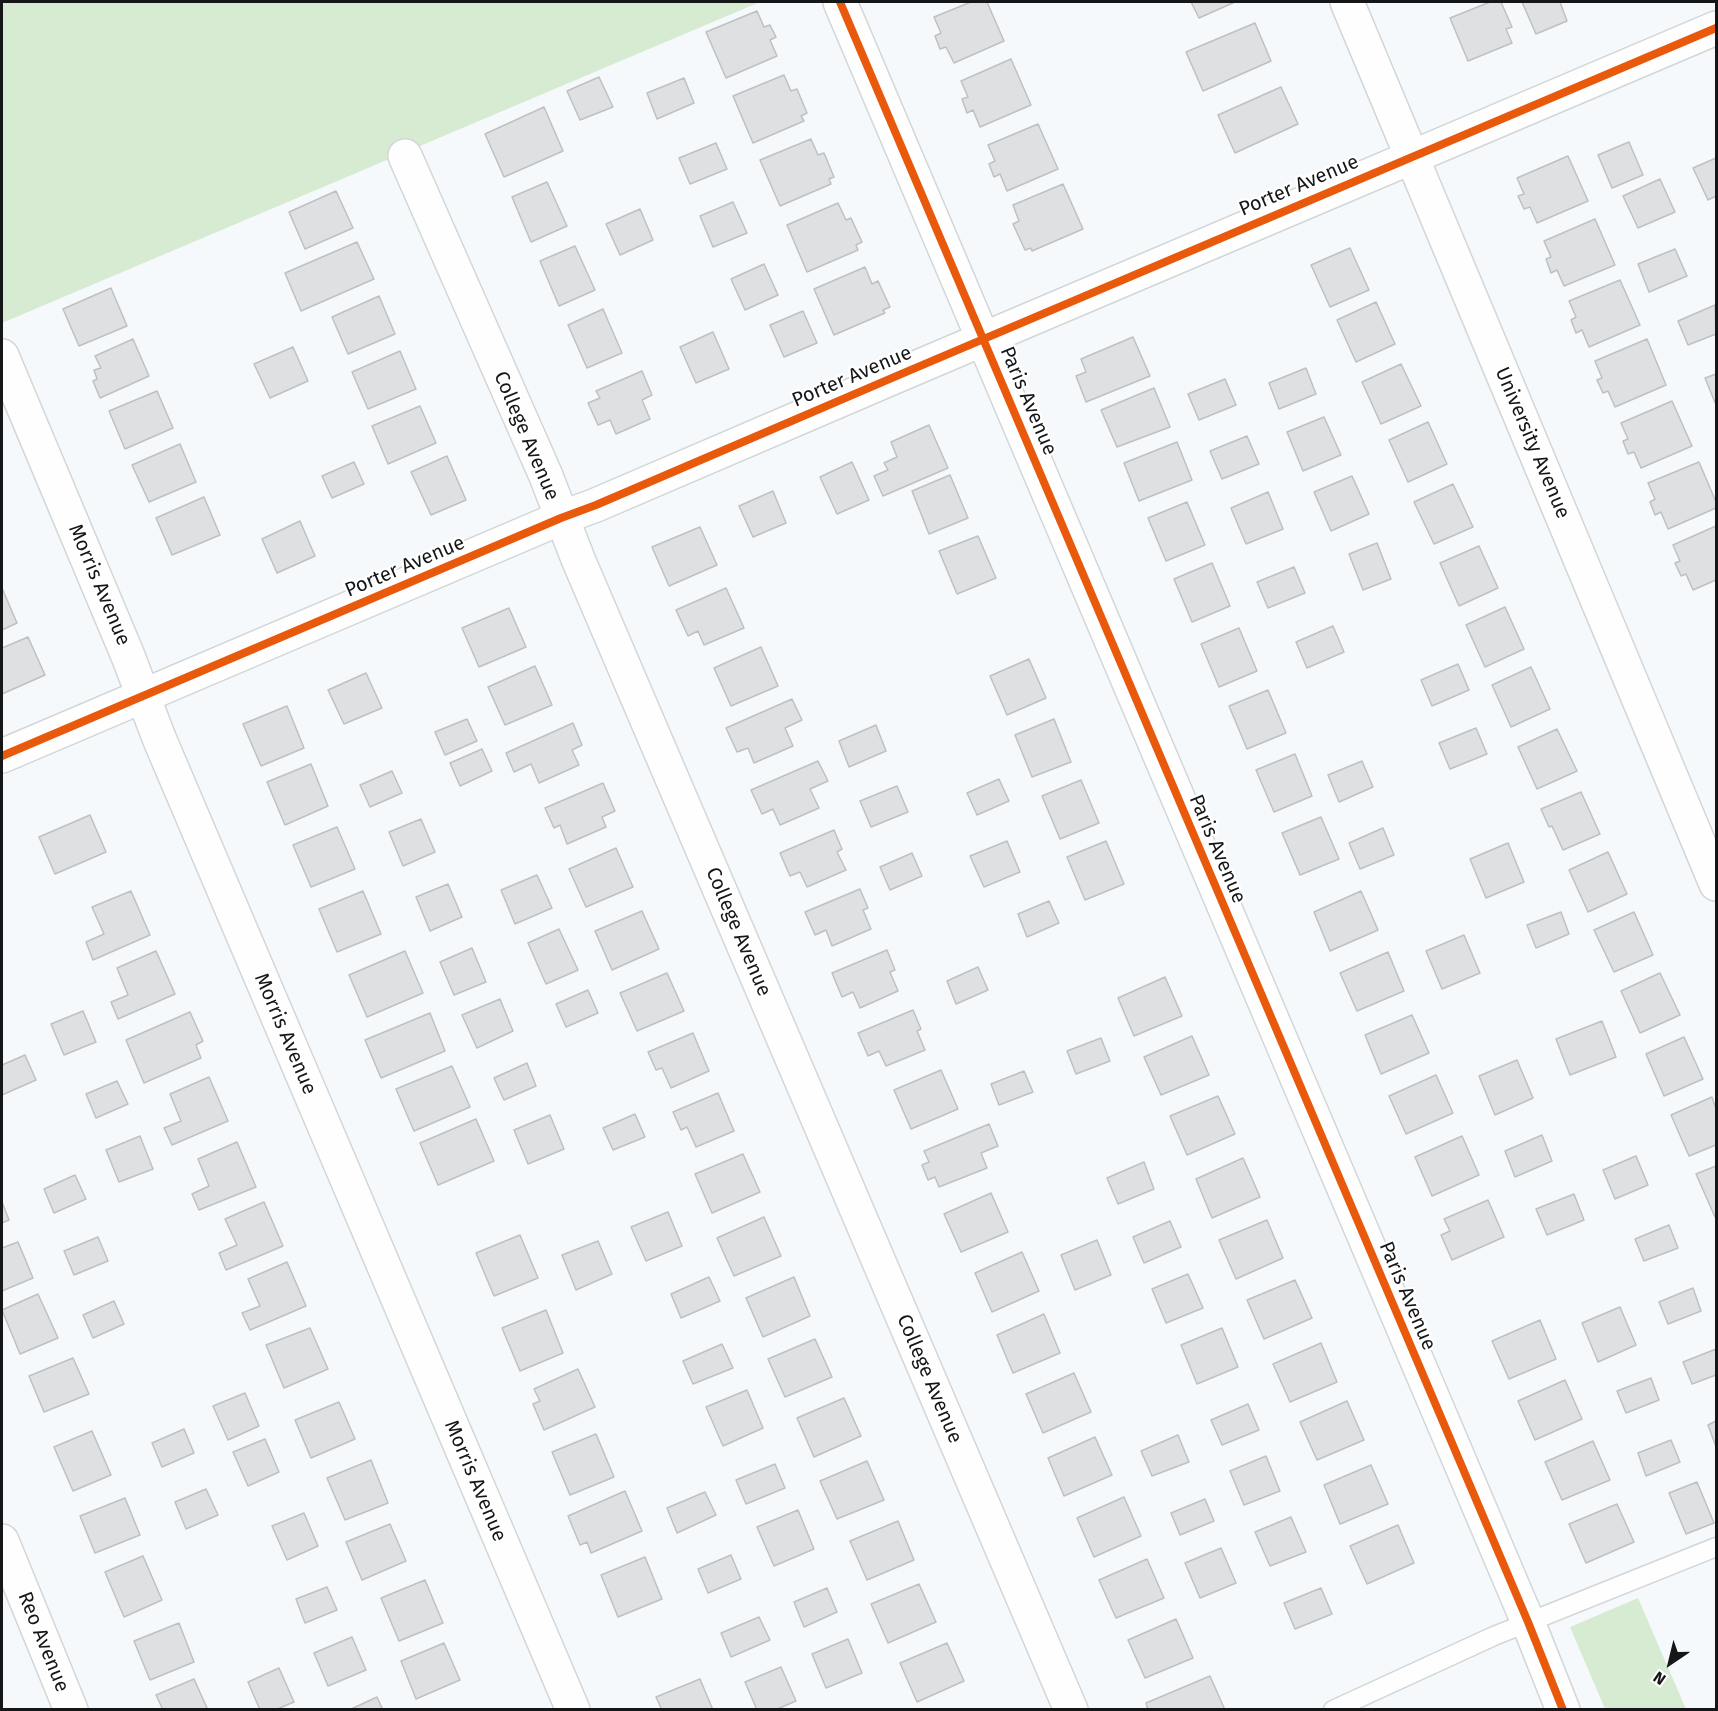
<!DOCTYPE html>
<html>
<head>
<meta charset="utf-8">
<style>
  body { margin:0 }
  #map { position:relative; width:1718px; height:1711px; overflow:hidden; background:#f6f9fb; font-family:"Fira Sans",sans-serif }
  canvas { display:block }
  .frame { position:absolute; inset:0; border:3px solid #141618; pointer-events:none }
  .north { position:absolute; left:1640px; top:1633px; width:60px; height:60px; -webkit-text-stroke:4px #fff; paint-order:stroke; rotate:215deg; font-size:16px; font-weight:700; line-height:24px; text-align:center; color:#141618 }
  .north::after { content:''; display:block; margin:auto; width:21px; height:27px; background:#141618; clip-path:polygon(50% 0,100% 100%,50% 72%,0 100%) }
</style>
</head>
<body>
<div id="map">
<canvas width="1718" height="1711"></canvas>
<div class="frame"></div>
<div class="north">N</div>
</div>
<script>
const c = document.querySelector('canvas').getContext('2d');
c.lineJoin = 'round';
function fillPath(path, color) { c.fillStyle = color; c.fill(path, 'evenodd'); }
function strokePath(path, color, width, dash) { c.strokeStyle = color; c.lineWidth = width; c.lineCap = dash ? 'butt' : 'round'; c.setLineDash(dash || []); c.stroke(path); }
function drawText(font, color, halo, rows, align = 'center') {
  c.font = font + ' "Fira Sans",sans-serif'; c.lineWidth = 4.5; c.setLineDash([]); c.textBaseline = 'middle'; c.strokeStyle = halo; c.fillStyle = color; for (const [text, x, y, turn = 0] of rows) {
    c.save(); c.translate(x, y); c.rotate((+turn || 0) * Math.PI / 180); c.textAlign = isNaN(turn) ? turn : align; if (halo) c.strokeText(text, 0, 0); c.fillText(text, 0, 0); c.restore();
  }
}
const green = new Path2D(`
  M2 2H760L2 323Z
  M1638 1598 1686 1709H1605L1570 1627Z`);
const building = new Path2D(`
  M971 2H987L1004 41 954 63 946 47 940 49 935 36 941 33 934 17Z
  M1191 2H1235L1199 18Z
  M1490 2H1501L1512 27 1506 29 1512 43 1468 61 1450 18Z
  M1522 2H1560L1567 21 1536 34Z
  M757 11 764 27 770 25 776 37 770 40 777 56 726 78 706 32Z
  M1255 23 1271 61 1203 91 1186 52Z
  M1011 59 1031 105 980 127 973 110 967 113 962 99 968 97 961 81Z
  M784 75 791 91 797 89 807 113 801 116 804 121 753 143 733 96Z
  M599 77 613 107 580 120 567 91Z
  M684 78 694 103 657 119 647 93Z
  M1281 87 1298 124 1235 153 1218 115Z
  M544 107 563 151 504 177 485 134Z
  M1038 124 1058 169 1007 191 1000 174 994 177 989 164 995 161 988 145Z
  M811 139 818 155 824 153 834 177 829 179 831 184 780 206 760 160Z
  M1629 142 1643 175 1612 188 1598 155Z
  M716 143 727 169 690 184 679 158Z
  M1568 156 1588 201 1537 223 1530 207 1524 209 1518 196 1524 194 1517 178Z
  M1716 158V196L1708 200 1693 168Z
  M1660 179 1675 212 1638 228 1623 196Z
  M547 182 567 226 531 242 512 197Z
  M1063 184 1083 229 1032 251 1031 248 1025 250 1013 224 1019 221 1013 205Z
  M336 191 353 228 305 249 289 212Z
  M733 202 747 233 713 247 700 216Z
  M838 203 846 220 851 218 862 242 856 245 858 250 807 272 787 225Z
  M640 209 653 240 620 255 606 224Z
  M1595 219 1615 265 1564 286 1557 270 1551 273 1546 259 1551 257 1544 241Z
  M357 242 374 279 301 311 285 273Z
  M575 246 595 290 559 306 540 261Z
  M1350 248 1369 290 1330 307 1311 265Z
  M1675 249 1687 276 1649 292 1638 264Z
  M764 264 778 295 745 310 731 279Z
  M865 267 872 284 878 281 890 307 883 310 885 313 834 335 814 289Z
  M1620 280 1640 325 1589 347 1582 330 1576 333 1571 320 1576 317 1569 301Z
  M111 288 127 326 79 346 63 309Z
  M379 296 395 334 348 354 332 317Z
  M1376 302 1395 344 1356 362 1337 320Z
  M1715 305 1716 334 1688 345 1678 321Z
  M603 309 622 353 587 368 568 325Z
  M803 311 817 343 784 357 770 325Z
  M713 332 729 369 696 383 680 347Z
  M1133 337 1150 376 1086 402 1076 376 1086 372 1081 359Z
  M133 339 149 376 100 398 93 381 97 379 94 370 101 368 95 356Z
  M1647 339 1666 385 1615 407 1608 391 1603 393 1597 380 1602 378 1595 361Z
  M293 347 308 381 270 398 254 364Z
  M400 351 416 389 368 409 352 372Z
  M1401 364 1421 406 1381 424 1362 382Z
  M1306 368 1316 394 1279 409 1269 383Z
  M642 371 652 395 642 400 650 419 616 434 610 420 598 425 588 403 600 398 596 391Z
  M1716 374V405L1705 378Z
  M1225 379 1236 405 1199 420 1188 394Z
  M1154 388 1170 427 1117 447 1101 410Z
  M157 391 173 428 125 449 109 411Z
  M1672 401 1692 446 1641 468 1634 452 1628 454 1623 441 1628 439 1621 423Z
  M420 406 436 443 388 464 372 426Z
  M1324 417 1341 455 1303 471 1287 432Z
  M1428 422 1447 464 1408 482 1389 440Z
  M929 425 948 468 883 496 874 476 888 470 884 463 897 457 891 442Z
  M1247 436 1259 464 1222 479 1210 451Z
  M1177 442 1192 480 1139 501 1124 463Z
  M180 444 196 482 149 502 132 465Z
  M447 456 466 500 431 515 411 472Z
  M354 462 364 484 332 498 322 476Z
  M852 462 869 500 837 514 820 477Z
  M1699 462 1716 502V508L1668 529 1661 512 1655 515 1650 502 1655 499 1648 483Z
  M950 475 968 518 929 534 912 491Z
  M1352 476 1369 514 1331 531 1314 492Z
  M1453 484 1473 527 1434 544 1414 502Z
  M773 491 786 523 753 537 739 506Z
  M1268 492 1283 529 1246 544 1231 508Z
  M204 497 220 535 172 555 156 518Z
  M1187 502 1205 545 1166 561 1148 518Z
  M300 521 315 556 277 573 262 539Z
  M1716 526V580L1693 590 1686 574 1681 576 1675 563 1680 561 1673 545Z
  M700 527 717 565 669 586 652 547Z
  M978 536 996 578 957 594 939 551Z
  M1377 543 1391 579 1363 590 1349 554Z
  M1479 546 1498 588 1459 606 1440 563Z
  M1212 563 1230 606 1192 622 1174 579Z
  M1294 567 1305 593 1268 608 1257 582Z
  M2 588 17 623 2 630Z
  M726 588 744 628 704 645 698 631 688 636 676 610Z
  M1505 607 1524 649 1485 667 1466 625Z
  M509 608 526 647 479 667 462 628Z
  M1333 626 1344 652 1307 668 1296 642Z
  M1239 628 1257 671 1219 687 1201 644Z
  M28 637 45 675 2 694V648Z
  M761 647 778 686 731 706 714 668Z
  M1029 659 1046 698 1007 715 990 676Z
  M1458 664 1469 690 1432 706 1421 680Z
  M535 666 552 705 505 725 488 687Z
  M1531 667 1550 709 1511 727 1492 685Z
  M366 673 382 708 344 724 328 690Z
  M1268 690 1286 733 1247 749 1229 706Z
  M792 699 802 720 785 728 793 746 754 763 748 748 737 752 726 728Z
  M287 706 304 748 261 766 243 724Z
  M467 719 477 741 445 755 435 732Z
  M1054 719 1071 762 1032 777 1015 735Z
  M573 723 582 745 572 750 579 765 539 783 531 764 514 772 506 753Z
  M876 725 886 751 849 767 839 741Z
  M1476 728 1487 754 1450 769 1439 743Z
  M1557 729 1577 771 1537 789 1518 747Z
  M482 749 492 771 460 786 450 763Z
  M1295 754 1312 796 1274 812 1256 770Z
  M818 761 828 781 810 789 819 808 780 825 773 809 762 814 751 790Z
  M1362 761 1373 787 1339 802 1328 775Z
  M311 764 328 806 285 825 267 782Z
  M392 771 402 793 370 807 360 785Z
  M999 779 1009 801 977 815 967 793Z
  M1081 780 1099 823 1060 839 1042 796Z
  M603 783 615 811 602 817 606 827 567 844 560 825 554 828 545 808Z
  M897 786 908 812 871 827 860 801Z
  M1581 792 1600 834 1563 850 1552 826 1549 827 1541 809Z
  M90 815 106 852 55 874 39 837Z
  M1321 817 1339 859 1300 875 1282 833Z
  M421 819 435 852 403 866 389 832Z
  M337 827 355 869 311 887 293 845Z
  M1383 828 1394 855 1360 869 1349 843Z
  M834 830 842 849 837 852 846 870 807 887 800 872 790 876 780 853Z
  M1007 841 1020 872 984 887 970 856Z
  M1106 841 1124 884 1085 900 1067 857Z
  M1508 843 1524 882 1486 898 1470 859Z
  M616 848 633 887 586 907 569 869Z
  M1608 852 1627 894 1588 912 1569 870Z
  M912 853 922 876 890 890 880 867Z
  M537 875 552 908 515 924 501 890Z
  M448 884 462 917 430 931 416 897Z
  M860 889 868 908 863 910 871 929 832 946 826 930 815 935 805 912Z
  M131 891 150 935 93 960 86 942 104 934 92 907Z
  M363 891 381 934 337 952 319 909Z
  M1361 891 1378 930 1330 951 1314 912Z
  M1049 901 1059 923 1027 937 1018 914Z
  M642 911 659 949 612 970 595 931Z
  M1561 912 1569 934 1536 948 1527 925Z
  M1634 912 1653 955 1614 972 1594 930Z
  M559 929 578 970 546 984 528 943Z
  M1464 935 1480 973 1442 989 1426 951Z
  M472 948 486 982 454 995 440 962Z
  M887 950 895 970 890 972 898 991 860 1008 853 992 842 997 832 973Z
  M156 951 175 994 118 1019 111 1002 128 995 117 968Z
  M405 951 423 993 367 1017 349 975Z
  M1388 952 1404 991 1357 1011 1340 973Z
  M978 967 988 990 956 1004 947 981Z
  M667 973 684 1011 637 1031 620 993Z
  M1660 973 1680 1015 1640 1033 1621 991Z
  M1165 977 1182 1016 1134 1036 1118 998Z
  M588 990 598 1013 566 1027 556 1004Z
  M500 999 513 1031 477 1048 462 1015Z
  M913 1010 921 1029 917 1031 925 1050 886 1066 879 1051 868 1056 858 1033Z
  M83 1011 96 1042 64 1055 51 1024Z
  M190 1012 203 1041 196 1045 201 1058 144 1083 126 1040Z
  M430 1013 445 1051 381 1078 365 1040Z
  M1412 1015 1429 1053 1381 1074 1365 1035Z
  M1602 1021 1616 1057 1570 1075 1556 1039Z
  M693 1033 709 1071 671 1088 662 1068 656 1070 648 1052Z
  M1192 1036 1209 1075 1161 1095 1144 1057Z
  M1684 1037 1703 1079 1664 1096 1646 1054Z
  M1101 1038 1110 1061 1076 1074 1067 1051Z
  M25 1055 36 1080 2 1095V1065Z
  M1517 1060 1533 1098 1495 1115 1479 1076Z
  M527 1063 536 1086 504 1100 494 1078Z
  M452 1066 470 1107 414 1131 396 1089Z
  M941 1070 958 1109 911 1129 894 1090Z
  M1024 1071 1033 1092 999 1105 991 1084Z
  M1436 1075 1453 1113 1406 1134 1389 1096Z
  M209 1077 228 1121 172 1145 164 1128 181 1121 170 1094Z
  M117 1081 128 1104 96 1118 86 1094Z
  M718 1093 734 1131 696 1147 687 1127 681 1130 673 1112Z
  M1218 1096 1235 1134 1187 1155 1170 1116Z
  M1712 1097 1716 1109V1145L1689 1156 1671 1115Z
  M635 1114 645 1137 613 1150 603 1128Z
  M550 1115 564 1149 528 1164 514 1130Z
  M476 1119 494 1161 438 1185 420 1143Z
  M989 1124 998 1146 981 1153 987 1168 939 1187 935 1177 928 1180 922 1165 929 1162 924 1151Z
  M1542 1135 1552 1161 1515 1177 1505 1151Z
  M140 1136 153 1169 119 1182 106 1150Z
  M1462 1136 1479 1175 1432 1196 1415 1157Z
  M237 1142 256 1187 199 1210 192 1194 209 1186 198 1159Z
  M743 1154 760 1192 712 1213 695 1174Z
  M1636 1156 1648 1185 1615 1199 1603 1170Z
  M1243 1158 1260 1197 1212 1218 1196 1179Z
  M1144 1162 1154 1189 1118 1204 1107 1178Z
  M1716 1166V1216L1715 1217 1696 1174Z
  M75 1175 86 1199 54 1213 44 1189Z
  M991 1193 1008 1232 961 1252 944 1214Z
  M1574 1194 1584 1220 1547 1235 1536 1209Z
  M1488 1200 1504 1237 1452 1260 1441 1235 1450 1231 1444 1219Z
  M2 1202 9 1220 2 1223Z
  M264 1202 283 1246 226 1270 219 1253 237 1245 225 1219Z
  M668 1212 682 1246 646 1261 631 1227Z
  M764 1217 781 1256 734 1276 717 1238Z
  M1267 1220 1283 1258 1236 1279 1219 1240Z
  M1170 1221 1181 1247 1144 1263 1133 1237Z
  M1669 1225 1678 1248 1644 1261 1635 1239Z
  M520 1235 538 1278 494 1296 476 1253Z
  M98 1237 108 1261 74 1275 64 1251Z
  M1097 1240 1111 1275 1075 1290 1061 1255Z
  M598 1241 612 1274 576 1290 562 1255Z
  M18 1242 33 1278 2 1291V1248Z
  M1022 1252 1039 1291 992 1312 975 1273Z
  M287 1262 306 1306 250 1330 242 1313 260 1306 248 1279Z
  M1188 1274 1203 1308 1166 1323 1152 1289Z
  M709 1277 720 1301 681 1318 671 1294Z
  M794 1277 810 1316 763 1337 746 1298Z
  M1295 1280 1312 1318 1264 1339 1247 1300Z
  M1693 1288 1701 1311 1668 1324 1659 1302Z
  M38 1294 58 1338 20 1354 2 1310Z
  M114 1301 124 1324 93 1338 83 1315Z
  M1620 1307 1636 1345 1598 1362 1582 1323Z
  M546 1310 563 1353 520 1371 502 1328Z
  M1044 1314 1060 1353 1013 1373 997 1335Z
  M1540 1320 1556 1359 1509 1379 1492 1341Z
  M310 1328 328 1369 284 1388 266 1345Z
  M1222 1328 1238 1367 1197 1384 1181 1345Z
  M815 1339 832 1377 785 1397 768 1359Z
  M1321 1343 1337 1382 1290 1402 1273 1364Z
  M722 1344 733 1368 693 1384 683 1361Z
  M1716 1349V1375L1692 1384 1683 1362Z
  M73 1358 89 1394 44 1412 29 1376Z
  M578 1369 595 1407 544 1430 533 1404 540 1401 534 1389Z
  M1074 1373 1091 1412 1043 1433 1026 1394Z
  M1651 1378 1659 1400 1626 1413 1617 1391Z
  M1565 1380 1582 1419 1535 1440 1518 1401Z
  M747 1390 763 1428 723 1446 706 1407Z
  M245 1393 259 1426 228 1440 213 1406Z
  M844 1398 861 1436 814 1457 797 1418Z
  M1347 1401 1364 1440 1317 1460 1300 1422Z
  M339 1402 355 1439 311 1458 295 1420Z
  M1248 1404 1259 1430 1222 1445 1211 1420Z
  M1716 1421V1447L1708 1425Z
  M184 1429 194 1453 162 1467 152 1443Z
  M92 1431 111 1475 73 1491 54 1447Z
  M596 1434 614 1477 570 1495 552 1452Z
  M1178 1435 1189 1462 1152 1476 1141 1451Z
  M1095 1437 1112 1475 1064 1496 1048 1458Z
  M265 1439 279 1472 248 1486 233 1452Z
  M1671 1440 1680 1462 1646 1476 1638 1453Z
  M1593 1441 1610 1480 1562 1500 1545 1462Z
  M1266 1456 1280 1491 1244 1505 1230 1471Z
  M371 1460 388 1503 345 1520 327 1478Z
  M867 1461 884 1500 837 1519 820 1481Z
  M775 1464 785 1488 746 1504 736 1480Z
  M1371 1465 1388 1504 1340 1524 1324 1485Z
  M1697 1482 1714 1523 1686 1534 1669 1493Z
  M206 1489 218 1515 186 1529 175 1502Z
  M625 1491 642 1531 591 1553 587 1542 580 1545 568 1516Z
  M705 1492 716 1515 677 1533 667 1508Z
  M1124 1497 1141 1536 1094 1557 1077 1518Z
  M125 1498 140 1535 95 1553 80 1516Z
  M1205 1499 1214 1521 1180 1535 1171 1513Z
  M1617 1504 1634 1542 1586 1563 1569 1524Z
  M798 1510 814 1549 774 1566 757 1527Z
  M304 1513 318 1546 287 1560 272 1526Z
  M1291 1517 1306 1552 1270 1566 1255 1532Z
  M898 1521 914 1560 867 1580 850 1541Z
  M390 1524 406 1561 362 1580 346 1542Z
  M1398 1525 1414 1563 1367 1584 1350 1546Z
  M1221 1548 1236 1583 1200 1598 1185 1563Z
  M731 1555 741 1579 708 1593 698 1569Z
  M143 1556 162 1600 124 1617 105 1572Z
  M645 1557 662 1599 618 1617 601 1575Z
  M1147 1559 1164 1598 1116 1618 1099 1580Z
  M425 1580 443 1623 399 1641 381 1598Z
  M919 1584 936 1622 888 1643 871 1604Z
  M327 1587 337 1610 305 1623 296 1599Z
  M827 1588 837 1612 804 1627 794 1602Z
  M1321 1588 1332 1614 1295 1629 1284 1603Z
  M759 1617 770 1640 731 1657 721 1633Z
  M1176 1619 1193 1658 1145 1678 1128 1640Z
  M179 1623 194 1662 150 1680 134 1641Z
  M352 1637 366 1670 328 1686 314 1653Z
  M848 1639 862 1673 826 1688 812 1654Z
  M444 1643 460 1680 416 1699 401 1661Z
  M947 1643 964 1681 917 1702 900 1663Z
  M781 1667 796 1701 775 1710H757L745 1682Z
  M279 1668 294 1702 275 1710H260L248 1682Z
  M1210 1676 1225 1710H1148L1146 1703Z
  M194 1679 208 1710H163L156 1695Z
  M700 1679 713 1710H662L656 1697Z
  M377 1697 383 1710H349Z`);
const service = new Path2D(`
  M1333 1710 1494 1636 1716 1547`);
const minor = new Path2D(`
  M840 2 1528 1622 1563 1710
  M1347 2 1716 884
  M405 156 546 476 578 559 1071 1710
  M2 356 128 656 159 738 573 1710
  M2 756 561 518 596 505C969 345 1342 184 1716 28
  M2 1541 71 1710`);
const cycleway = new Path2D(`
  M840 2 1528 1622 1563 1710
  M2 756 561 518 596 505C969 345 1342 184 1716 28`);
const streetNames = [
  ["Porter Avenue",1299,186,-23],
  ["Porter Avenue",852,377,-23],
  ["Paris Avenue",1028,401,67],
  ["College Avenue",526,436,67],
  ["University Avenue",1532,443,67],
  ["Porter Avenue",405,567,-23],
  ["Morris Avenue",99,585,67],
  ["Paris Avenue",1217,849,67],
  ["College Avenue",738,932,67],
  ["Morris Avenue",285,1034,67],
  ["Paris Avenue",1407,1296,67],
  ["College Avenue",929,1379,67],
  ["Morris Avenue",475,1481,67],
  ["Reo Avenue",43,1642,68]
];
fillPath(green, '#d6ebd2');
fillPath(building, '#dfe0e2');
strokePath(building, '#bfc0c2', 1.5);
strokePath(service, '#d3d6d7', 21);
strokePath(minor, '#d3d6d7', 36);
strokePath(service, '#fefefe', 18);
strokePath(minor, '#fefefe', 33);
strokePath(cycleway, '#e8590c', 8);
drawText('20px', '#141618', '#fff', streetNames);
</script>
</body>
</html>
